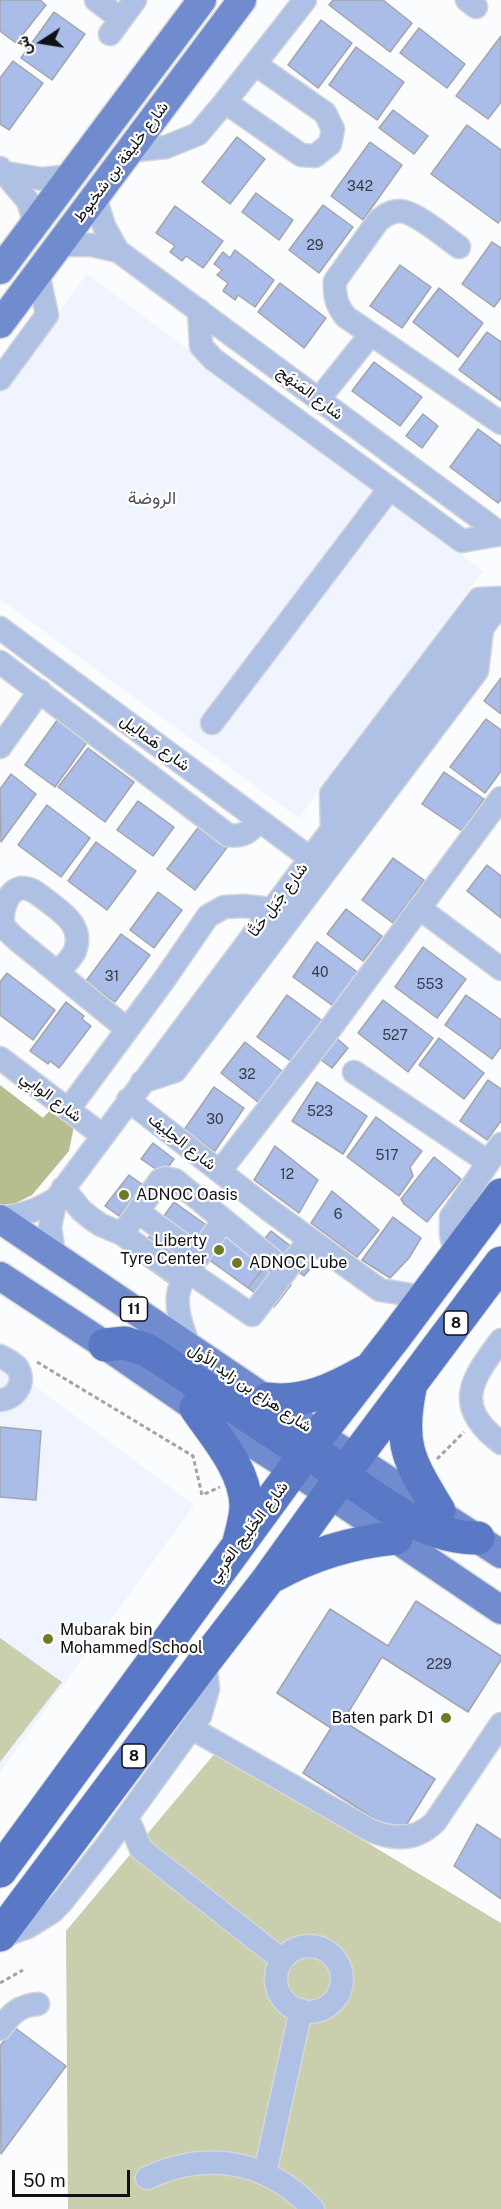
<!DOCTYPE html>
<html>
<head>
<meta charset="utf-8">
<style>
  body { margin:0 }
  #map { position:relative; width:501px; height:2209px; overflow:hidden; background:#fafcfe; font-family:"Public Sans",Vazirmatn,sans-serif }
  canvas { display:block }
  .north { position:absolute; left:12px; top:12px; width:60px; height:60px; -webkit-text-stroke:4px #fff; paint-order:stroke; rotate:258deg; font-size:16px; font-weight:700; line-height:24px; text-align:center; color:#101113 }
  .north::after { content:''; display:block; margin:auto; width:21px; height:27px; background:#101113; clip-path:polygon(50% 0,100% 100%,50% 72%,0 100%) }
  .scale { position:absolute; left:12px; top:2170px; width:118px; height:27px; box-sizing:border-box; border:3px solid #101113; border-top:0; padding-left:8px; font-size:18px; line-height:21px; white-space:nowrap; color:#101113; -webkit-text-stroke:4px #fff; paint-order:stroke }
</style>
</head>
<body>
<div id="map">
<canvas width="501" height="2209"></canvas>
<div class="north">ش</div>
<div class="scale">50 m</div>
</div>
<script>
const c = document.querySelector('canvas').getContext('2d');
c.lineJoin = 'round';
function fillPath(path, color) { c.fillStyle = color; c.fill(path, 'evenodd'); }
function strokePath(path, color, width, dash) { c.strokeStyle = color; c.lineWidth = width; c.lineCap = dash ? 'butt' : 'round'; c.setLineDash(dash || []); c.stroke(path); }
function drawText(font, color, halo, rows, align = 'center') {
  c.font = font + ' "Public Sans",Vazirmatn,sans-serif'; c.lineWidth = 4.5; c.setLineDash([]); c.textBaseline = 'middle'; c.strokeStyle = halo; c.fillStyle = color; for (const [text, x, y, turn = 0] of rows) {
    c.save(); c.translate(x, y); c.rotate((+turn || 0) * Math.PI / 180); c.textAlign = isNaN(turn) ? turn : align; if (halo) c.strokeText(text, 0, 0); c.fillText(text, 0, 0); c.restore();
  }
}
const built = new Path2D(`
  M87 274 483 571 299 818 0 599V393Z
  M0 1360 194 1505 0 1772Z`);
const green = new Path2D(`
  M0 1638 62 1682 0 1762Z
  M216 1752 501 1923V2209H68L66 1931Z`);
const forest = new Path2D(`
  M0 1085 43 1118 54 1106 74 1126 69 1151 32 1195 8 1207 0 1204Z`);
const building = new Path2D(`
  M0 0H40L46 5 16 43 0 31Z
  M333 0H383L412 23 390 52 329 5Z
  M54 12 85 34 52 80 21 58Z
  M321 20 352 43 318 88 288 65Z
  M419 28 465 64 447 88 400 53Z
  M501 36V102L488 119 456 96Z
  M356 47 404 82 377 120 329 85Z
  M13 61 43 83 9 130 0 124V78Z
  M393 110 428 136 414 154 379 128Z
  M467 125 501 150V219L498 223 431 174Z
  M237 137 265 159 230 204 202 182Z
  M370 142 402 165 363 220 331 196Z
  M256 193 293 220 279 240 242 212Z
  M323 205 353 227 319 273 289 250Z
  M175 206 223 241 203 268 186 256 182 261 170 252 175 246 156 233Z
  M492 242 501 248V298L494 307 462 284Z
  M235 250 274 280 255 307 238 295 235 300 223 291 228 283 217 275 222 270 214 264 223 252 230 258Z
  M400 265 431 287 402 328 370 306Z
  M280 283 326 318 304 348 258 312Z
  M439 288 483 323 458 357 413 322Z
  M487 332 501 342V401L459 370Z
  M374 362 422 397 400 426 352 391Z
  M423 414 438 426 422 448 406 436Z
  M478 429 501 446V500L498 503 450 467Z
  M501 678V714L484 701Z
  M58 719 88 741 55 787 25 765Z
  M486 719 501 730V771L485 793 450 767Z
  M88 748 134 782 105 822 58 787Z
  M444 772 484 799 462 831 422 804Z
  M11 774 36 794 1 842 0 789Z
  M138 801 174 827 153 856 117 830Z
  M47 805 90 838 61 877 18 845Z
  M200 825 228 846 195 890 167 869Z
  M96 842 136 871 107 910 68 881Z
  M393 858 424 880 393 923 362 900Z
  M487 865 501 876V918L467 891Z
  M158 892 182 910 154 948 130 930Z
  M346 909 382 936 363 961 327 934Z
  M121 934 150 955 115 1002 86 981Z
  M317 942 360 974 336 1008 293 977Z
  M423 947 466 979 437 1018 395 987Z
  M7 973 55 1010 33 1040 0 1015V982Z
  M287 995 324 1022 295 1064 257 1037Z
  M466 995 501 1020V1047L492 1059 445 1025Z
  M383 1000 433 1038 408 1072 358 1033Z
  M66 1002 84 1016 82 1019 91 1026 59 1068 50 1061 48 1064 30 1051Z
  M334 1036 348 1048 332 1068 317 1057Z
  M439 1038 484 1073 464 1099 419 1065Z
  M245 1042 287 1075 263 1106 221 1073Z
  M488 1080 501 1089V1121L487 1140 460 1121Z
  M317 1082 367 1116 343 1154 292 1121Z
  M214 1087 244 1108 215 1151 184 1130Z
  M376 1117 422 1151 410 1167 413 1176 399 1196 347 1157Z
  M153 1143 174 1159 163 1174 141 1159Z
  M275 1146 318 1180 299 1213 254 1180Z
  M434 1157 461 1179 427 1222 404 1204 401 1199Z
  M129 1175 143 1185 119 1216 105 1206Z
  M332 1191 379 1230 357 1257 311 1223Z
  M174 1202 209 1227 169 1283 134 1258Z
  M393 1217 421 1238 409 1258 390 1278 362 1260Z
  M271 1231 314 1264 304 1276 260 1244Z
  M225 1236 265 1266 248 1288 208 1259Z
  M265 1266 291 1285 274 1307 248 1288Z
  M0 1427 41 1431 36 1500 0 1497Z
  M416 1601 501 1656V1660L468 1712 382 1657 343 1721 435 1779 400 1835 303 1773 331 1728 277 1693 330 1609 388 1646Z
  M477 1824 501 1840V1899L454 1866Z
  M14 2027 66 2066 1 2154 0 2046Z`);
const path = new Path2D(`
  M37 1362 193 1456 202 1495 220 1487
  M437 1459 464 1432
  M0 1983 23 1970`);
const minor = new Path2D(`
  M96 0 121 19
  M467 0 476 7
  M110 34 135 0
  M225 102 301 155 315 156 330 144 333 129 325 113 255 64
  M129 151 166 147 198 134 225 102 305 0
  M0 168 28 201 35 224
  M6 173 42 179 71 176
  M95 197 104 226 118 251
  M59 245H92L118 251 501 534
  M459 247C445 237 416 212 400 211 391 211 385 215 378 221L335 281C334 297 337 306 346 317L501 423
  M199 310 201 346 213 359 462 541 501 534
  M0 379 47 315 38 273
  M319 399 371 334
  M0 628 310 858
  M0 662 228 835C244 837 249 832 260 821
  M212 723 390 488
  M0 747 40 691
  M332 828 331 794 479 599 501 598
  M419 908 501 969
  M58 973C63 966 72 958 75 951 84 926 63 913 46 900 38 894 31 887 21 888 7 891 0 913 4 926 7 931 12 935 16 939L127 1029
  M0 1058 102 1135
  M354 1072 488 1162
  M142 1082 175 1071 477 671 482 630
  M128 1100 268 1209 380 1290 425 1297
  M68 1110 164 980 208 916 224 907 244 906 272 909
  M220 1171 324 1037 501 798
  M63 1188 81 1210 92 1219 101 1225 122 1234 184 1279
  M138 1212 199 1256
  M0 1217C21 1217 38 1210 56 1199
  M122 1234 160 1180 165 1178 175 1180 286 1271
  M54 1255 50 1227 56 1199 501 603
  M456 1256 451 1235V1217L501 1144
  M189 1272 252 1315 310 1239
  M501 1340C471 1380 452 1406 501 1443
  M189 1346C184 1331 176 1313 178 1296 179 1277 212 1237 224 1220
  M0 1356C6 1359 12 1362 17 1367 27 1382 16 1399 0 1400
  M191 1728 370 1830C393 1840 416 1841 435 1822L501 1724
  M127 1817 141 1849 282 1960
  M0 1937 28 1927 52 1912 61 1903 106 1846 200 1716 208 1689 205 1661
  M276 1979a33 33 0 1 1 66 0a33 33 0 1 1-66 0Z
  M0 2029C10 2015 19 2005 38 2004
  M265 2173 301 2010
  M147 2178C207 2150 267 2160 313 2209`);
const major = new Path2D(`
  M0 270 202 0
  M0 324 242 0
  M0 1219 319 1435 501 1554
  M0 1276 105 1345 196 1408 294 1470 501 1610`);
const highway = new Path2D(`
  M105 1345 125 1343 147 1350 306 1454 328 1461
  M410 1388C398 1447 410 1462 439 1511
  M268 1399C303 1404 334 1389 364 1372
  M196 1408C215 1436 245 1469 246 1505 246 1517 242 1530 239 1542
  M324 1464C336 1469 348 1480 359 1487 397 1513 431 1538 478 1538
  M273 1576C312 1554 352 1542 396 1538
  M0 1871 319 1435 395 1337 501 1195
  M0 1935 205 1661 269 1578 356 1457 501 1263`);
const markers = [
  [124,1195,6,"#707924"],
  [219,1250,6,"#707924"],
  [237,1263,6,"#707924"],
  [48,1639,6,"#707924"],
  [446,1718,6,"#707924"]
];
const numberNames = [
  ["342",360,187],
  ["29",315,246],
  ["40",320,973],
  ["31",112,977],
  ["553",430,985],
  ["527",395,1036],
  ["32",247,1075],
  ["523",320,1112],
  ["30",215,1120],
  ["517",387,1156],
  ["12",287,1175],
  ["6",338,1215],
  ["229",439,1665]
];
const shields = [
  [134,1309,27],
  [456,1323,24],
  [134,1756,24]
];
const shieldNames = [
  ["11",134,1309],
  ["8",456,1323],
  ["8",134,1756]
];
const streetNames = [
  ["شارع خليفة بن شخبوط",121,162,-53],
  ["شارع المَنهَج",310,393,37],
  ["شارع هَمالِيل",155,743,37],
  ["شارع جَبَل حَتَّا",278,900,-53],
  ["شارع الوابِي",51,1097,37],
  ["شارع الحِلِيف",182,1142,38],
  ["شارع هزاع بن زايد الأول",250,1388,34],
  ["شارع الخَلِيج العَربِي",248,1532,-53]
];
const poiNames = [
  ["ADNOC Oasis",136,1195],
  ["Liberty",207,1241,"right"],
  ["Tyre Center",207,1259,"right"],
  ["ADNOC Lube",249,1263],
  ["Mubarak bin",60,1630],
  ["Mohammed School",60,1648],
  ["Baten park D1",434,1718,"right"]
];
const neighbourhoodNames = [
  ["الروضة",152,498]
];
fillPath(built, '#eff4fe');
fillPath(green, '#c9cead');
fillPath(forest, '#b6be8f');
fillPath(building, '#aabde8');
strokePath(building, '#a3a5ab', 1.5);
strokePath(minor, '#d5d6d8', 25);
strokePath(major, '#d5d6d8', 31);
strokePath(highway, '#d5d6d8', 35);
strokePath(path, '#a3a4a6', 3, [4.5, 3]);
strokePath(minor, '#afc0e5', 22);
strokePath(major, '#708bce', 28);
strokePath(highway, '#5978c5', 33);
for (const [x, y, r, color] of markers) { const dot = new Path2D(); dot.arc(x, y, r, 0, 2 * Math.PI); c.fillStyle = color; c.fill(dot); strokePath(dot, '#fff', 2); }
drawText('14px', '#363c48', null, numberNames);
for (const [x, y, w] of shields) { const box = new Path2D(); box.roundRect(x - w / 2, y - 12, w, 24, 4.5); c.fillStyle = '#fff'; c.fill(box); strokePath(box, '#101113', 1.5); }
drawText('bold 15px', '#101113', null, shieldNames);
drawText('16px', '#101113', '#fff', streetNames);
drawText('16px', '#101113', '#fff', poiNames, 'left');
drawText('18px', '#4e5055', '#fff', neighbourhoodNames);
</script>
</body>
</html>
